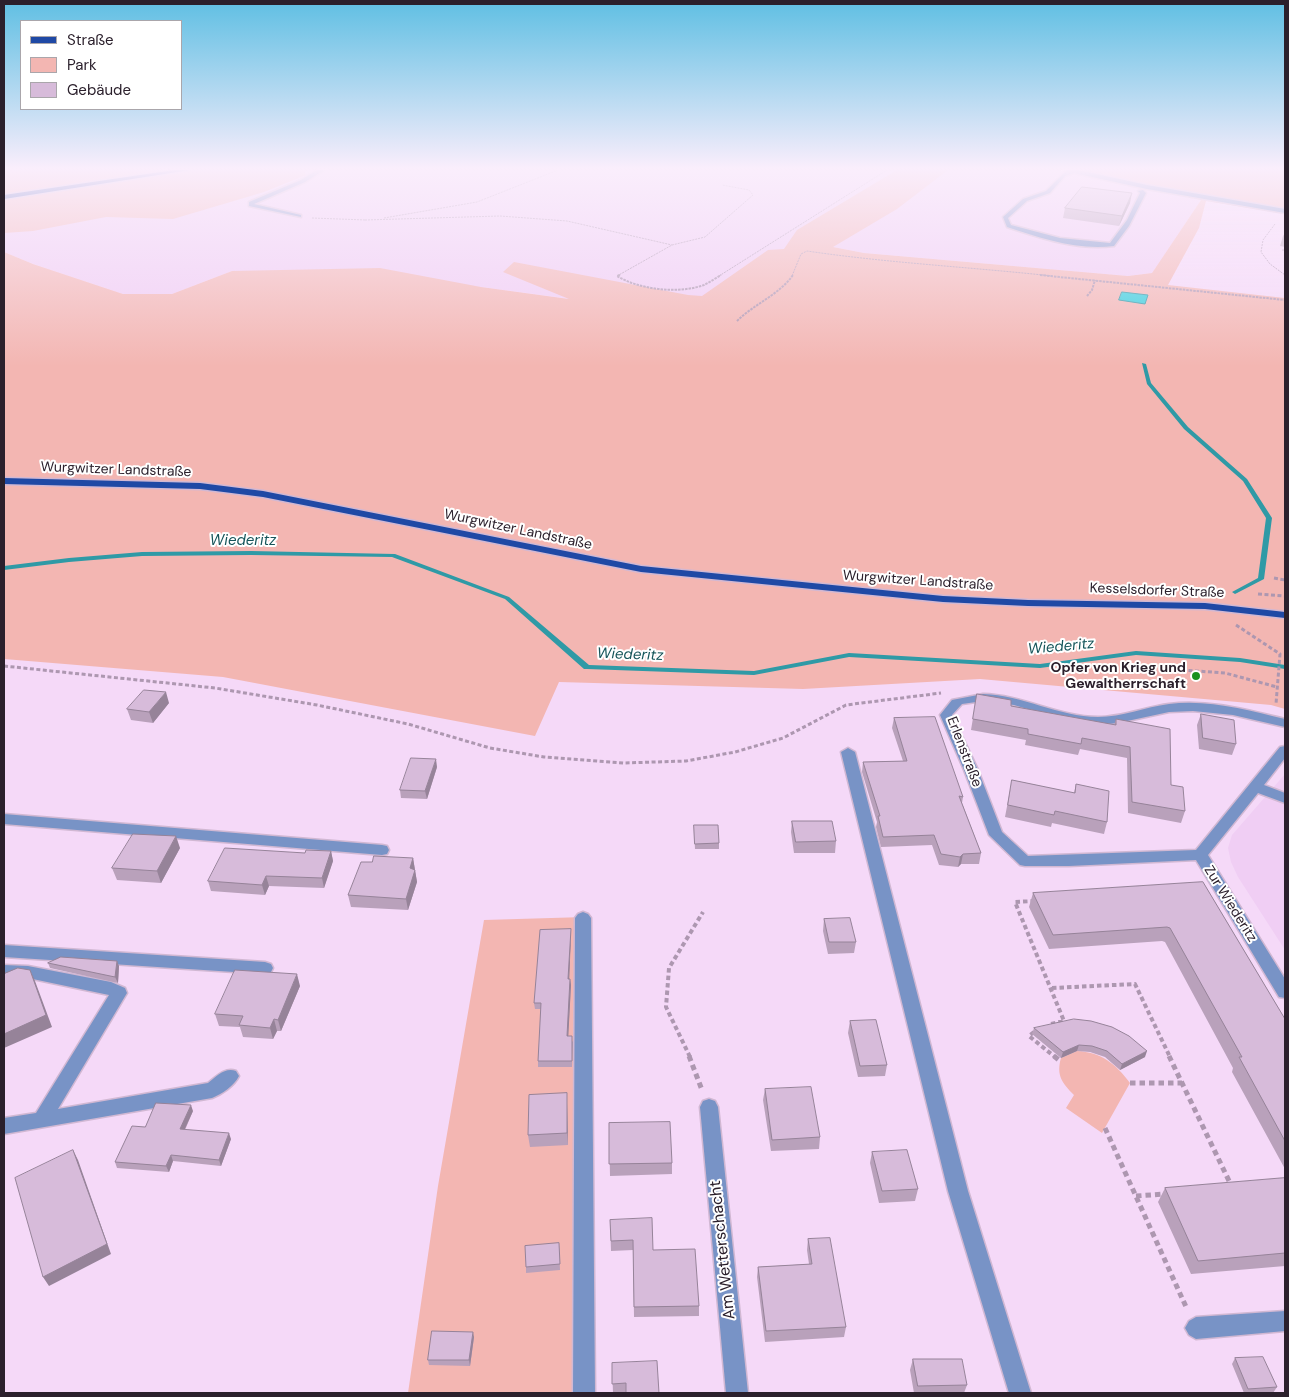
<!DOCTYPE html>
<html>
<head>
<meta charset="utf-8">
<style>
  body { margin:0 }
  #map { position:relative; width:1289px; height:1397px; overflow:hidden; background:#f5d9f8; font-family:"DM Sans",sans-serif }
  canvas { display:block }
  .frame { position:absolute; inset:0; border:5px solid #2b202c; pointer-events:none }
  .legend { position:absolute; left:20px; top:20px; width:162px; height:90px; box-sizing:border-box; background:#fff; border:1px solid #aaa6ab; margin:0; padding:6px 9px; list-style:none; font-size:15px; color:#2b202c }
  .legend li { display:flex; align-items:center; gap:10px; height:25px }
  .legend b { width:25px; border:1px solid #aaa6ab }
</style>
</head>
<body>
<div id="map">
<canvas width="1289" height="1397"></canvas>
<div class="frame"></div>
<ul class="legend">
<li><b style="height:6px;background:#1f49a5"></b>Straße</li>
<li><b style="height:14px;background:#f3b6b2"></b>Park</li>
<li><b style="height:14px;background:#d7bbda"></b>Gebäude</li>
</ul>
</div>
<script>
const c = document.querySelector('canvas').getContext('2d');
c.lineJoin = 'round';
function fillPath(path, color) { c.fillStyle = color; c.fill(path, 'evenodd'); }
function strokePath(path, color, width, dash) { c.strokeStyle = color; c.lineWidth = width; c.lineCap = dash ? 'butt' : 'round'; c.setLineDash(dash || []); c.stroke(path); }
function drawText(font, color, halo, rows, align = 'center') {
  c.font = font + ' "DM Sans",sans-serif'; c.lineWidth = 4; c.setLineDash([]); c.textBaseline = 'middle'; c.strokeStyle = halo; c.fillStyle = color; for (const [text, x, y, turn = 0] of rows) {
    c.save(); c.translate(x, y); c.rotate((+turn || 0) * Math.PI / 180); c.textAlign = isNaN(turn) ? turn : align; if (halo) c.strokeText(text, 0, 0); c.fillText(text, 0, 0); c.restore();
  }
}
const built = new Path2D(`
  M265 170H1060L1201 200 1152 273 1128 276 864 253 832 247 749 295 571 299 481 287 232 271 172 294H123L33 264 4 252V220Z
  M1285 774V950L1238 877 1231 862 1228 848 1232 835Z`);
const green = new Path2D(`
  M4 170H304L306 175 264 192 173 219 106 217 33 231 4 233Z
  M897 170H948L897 209 833 247 864 253 1128 276 1152 273 1201 200 1060 170H1285V214L1206 201 1199 228 1168 285 1285 298V709L1271 705 980 679 803 689 559 682 535 736 223 677 4 659V252L33 264 123 294H172L232 271 380 268 481 287 569 299 503 272 514 262 688 295 702 296 768 250 784 249 797 230Z
  M585 917 588 1393H408L438 1186 484 920Z
  M1077 1051C1101 1052 1116 1064 1130 1083L1102 1133 1066 1108 1074 1095C1062 1083 1056 1075 1061 1058Z`);
const water = new Path2D(`
  M1122 292 1148 295 1145 304 1119 300Z`);
const stream = new Path2D(`
  M1142 363 1146 364 1151 383 1188 427 1247 479 1272 518 1264 579 1237 593 1235 594 1232 592 1258 578 1266 518 1243 481 1184 429 1147 384Z
  M251 551 395 554 509 597 589 665 754 671 849 653 1040 664 1136 651 1240 658 1285 665V669L1240 662 1136 655 1040 668 849 657 754 675 587 669H584L505 599 392 557 251 555 142 556 69 562 4 570V566L69 558 142 552Z`);
const pathFar4 = new Path2D(`
  M4 171 20 170
  M312 218 366 220
  M384 218 477 202 558 170
  M365 220 500 216 567 221 672 245
  M1275 224 1263 240 1261 252 1270 264 1285 275
  M1282 250H1285
  M617 276 672 245 705 237 753 195 749 190 722 185
  M719 276 887 170
  M792 276 801 254 807 251C888 263 970 267 1052 276`);
const pathFar3 = new Path2D(`
  M620 275 617 276C640 290 679 294 704 285 710 282 716 278 721 275
  M1040 275 1285 300
  M1087 296 1092 290 1095 280
  M737 321C754 304 779 295 793 275`);
const pathFar2 = new Path2D(`
  M1274 578 1285 580
  M1258 594 1285 596
  M1236 625 1280 654 1276 704
  M4 666 215 688 317 705 408 724 490 748 544 757 624 763 686 761 735 752 783 738 846 705 941 693
  M1182 670 1225 673 1277 687`);
const pathFar1 = new Path2D(`
  M1035 901 1015 902 1064 1021 1051 1024
  M1052 988 1135 984 1170 1057
  M1034 1032 1029 1036 1055 1057
  M690 1057 666 1007 669 968 703 912`);
const path = new Path2D(`
  M689 1056 702 1090
  M1054 1056 1060 1061
  M1169 1056 1231 1185
  M1130 1083H1182
  M1105 1128 1187 1309
  M1136 1196 1165 1194`);
const minor = new Path2D(`
  M317 170H324L305 182 254 204 301 215V217L249 206V202L301 180Z
  M1067 170H1078L1147 185 1285 209V213L1147 189 1074 173 1065 176 1050 193 1027 201 1008 218 1011 225 1060 238 1110 243 1127 220 1140 193 1138 191 1143 190 1146 193 1129 226 1114 246C1079 251 1040 238 1007 227L1003 217 1023 199 1046 191Z
  M983 694C1023 695 1059 717 1098 717 1122 717 1145 707 1169 704 1208 699 1247 710 1285 719V727L1233 715 1193 711 1169 712 1118 723 1097 725 1064 720 1014 705 983 701 962 704 952 715 978 770 1002 832 1028 856 1196 850 1280 747 1285 746V758L1264 785 1285 793V803L1258 793 1208 855 1285 979V998L1279 997 1196 860 1069 866H1025L1020 865 989 835 964 770 940 715 952 700Z
  M848 748 855 752 968 1191 1031 1393H1009L948 1191 841 752Z
  M4 814 382 845 387 846 389 850 387 854 382 855 4 824Z
  M583 912 588 914 591 918 595 1393H573L575 918 578 914Z
  M4 945 265 962 271 964 273 968 271 972 265 974 4 957Z
  M4 965 28 966 111 982 125 988 127 993 58 1109 208 1083C217 1076 225 1067 236 1071L239 1076C234 1086 222 1094 212 1098L4 1134V1118L36 1113 109 995 28 978 4 977Z
  M709 1099 715 1101 718 1107 748 1393H726L700 1107 703 1101Z
  M1285 1311V1331L1196 1339 1189 1335 1185 1328 1189 1321 1196 1317Z`);
const major = new Path2D(`
  M174 170H190L4 199V195Z
  M4 478 200 483 263 491 641 566 943 596 1028 600 1205 603 1285 612V618L1205 609 1028 606 943 602 641 572 263 497 200 489 4 484Z`);
const wall = new Path2D(`
  M1130 203 1119 226 1063 218 1065 208Z
  M1285 233V247L1280 246 1283 236Z
  M977 694 1011 706 1114 725 1116 719 1171 785 1185 811 1181 823 1128 813 1127 758 1080 749 1078 755 1025 745 1026 740 971 730Z
  M169 703 153 723 131 720 127 709Z
  M1201 714 1236 744 1232 755 1199 749 1197 725Z
  M894 718 963 797 962 803 981 853 979 864H961L958 867 939 865 932 845 881 847 876 827 877 822 862 772 863 762 903 761 892 728Z
  M437 767 427 799 401 798 400 790Z
  M1012 780 1074 793 1076 784 1107 822 1104 834 1052 823 1051 827 1005 817Z
  M792 821 836 841 835 853H794L791 832Z
  M694 825 719 843V849H695Z
  M180 848 161 883 117 880 112 868Z
  M331 851 333 861 324 888 269 886 265 895 211 891 208 881 305 853Z
  M413 858 417 882 408 910 351 907 348 895 372 862Z
  M1203 882 1285 1019V1169L1232 1072 1233 1068 1165 942 1162 941 1049 949 1029 907 1033 893Z
  M824 919 856 942 854 953 828 954 823 931Z
  M571 929 569 979H570L571 985 568 1036 573 1042 572 1067H538V1061L541 1009H535L534 1003Z
  M48 963 119 966 118 983 50 968Z
  M300 986 281 1031H277L273 1039 243 1037 240 1027 219 1026 215 1014Z
  M850 1021 887 1065 885 1076 858 1077 848 1033Z
  M1034 1028 1145 1057 1120 1070 1105 1057 1090 1052 1077 1051 1061 1058 1032 1034Z
  M765 1089 820 1137 819 1149 771 1151 763 1100Z
  M567 1104 568 1145 530 1147 528 1135Z
  M193 1111 185 1130 231 1139 221 1166 173 1161 169 1172 117 1168 115 1162 145 1127Z
  M609 1123 672 1163V1174L610 1176Z
  M872 1152 918 1189 915 1201 879 1203 870 1163Z
  M1285 1178V1266L1191 1274 1158 1202 1165 1188Z
  M610 1220 653 1250 699 1306V1316L634 1317 633 1250 611 1251Z
  M808 1239 846 1327 844 1337 765 1342 757 1277 758 1267 809 1264 807 1250Z
  M559 1243 560 1270 526 1273V1267Z
  M474 1337 470 1366 429 1365 428 1360Z
  M1235 1358 1277 1387 1273 1393H1244L1232 1364Z
  M913 1359 967 1385 964 1393H914L910 1370Z
  M612 1363 659 1393H613Z`);
const shadedWall = new Path2D(`
  M1132 193 1130 203 1119 226 1122 216Z
  M166 692 169 703 153 723 149 712Z
  M436 759 437 767 427 799 425 791Z
  M176 836 180 848 161 883 157 871Z
  M331 851 333 861 324 888 322 878Z
  M963 854 961 864 958 867 960 857Z
  M413 858 415 870 412 879 410 868Z
  M415 870 417 882 408 910 406 899Z
  M266 876 269 886 265 895 262 885Z
  M571 929V935L569 985 568 979Z
  M117 961 119 966 118 983 115 977Z
  M30 970 35 981 52 1027 4 1048V1034Z
  M297 974 300 986 281 1031 278 1020Z
  M570 979 571 985 568 1042 567 1036Z
  M274 1019 277 1031 273 1039 270 1028Z
  M1079 1045 1077 1051 1061 1058 1063 1052Z
  M1147 1051 1145 1057 1120 1070 1122 1064Z
  M567 1093V1104L568 1145 567 1133Z
  M191 1105 193 1111 182 1135 180 1129Z
  M229 1133 231 1139 221 1166 219 1160Z
  M73 1150 78 1160 111 1254 49 1286 43 1277Z
  M171 1155 173 1161 169 1172 166 1166Z
  M473 1332 474 1337 470 1366 469 1360Z`);
const building = new Path2D(`
  M1082 187 1132 193 1122 216 1065 208Z
  M144 690 166 692 149 712 127 709Z
  M977 694 1011 700V706L1116 725V719L1170 729 1171 785 1183 787 1185 811 1132 802 1130 747 1082 738 1081 744 1028 734V729L973 719Z
  M1201 714 1234 720 1236 744 1203 738Z
  M935 717 963 797 959 796 981 853 963 854 960 857 941 854 934 835 883 837 878 816H880L863 762 907 761 894 718Z
  M411 758 436 759 425 791 400 790Z
  M1012 780 1075 793 1076 784 1109 791 1107 822 1055 811 1054 815 1008 805Z
  M792 821H832L836 841 796 842Z
  M694 825H718L719 843 695 844Z
  M133 834 176 836 157 871 112 868Z
  M225 848 305 853 306 850 331 851 322 878 266 876 262 885 208 881Z
  M374 856 413 858 410 868 415 870 406 899 348 895 361 862H372Z
  M1203 882 1285 1019V1141L1239 1057H1242L1170 928 1167 927 1053 935 1033 893Z
  M850 918 856 942H829L824 919Z
  M571 929 568 979H570L567 1036H572V1061H538L541 1003H534L540 930Z
  M61 957 117 961 115 977 48 963Z
  M18 968 30 970 46 1015 4 1034V974Z
  M235 970 297 974 278 1020 274 1019 270 1028 239 1025 243 1016 215 1014Z
  M1074 1019 1091 1021 1112 1027 1129 1036 1147 1051 1122 1064 1107 1051 1092 1046 1079 1045 1063 1052 1034 1028Z
  M876 1020 887 1065 860 1066 850 1021Z
  M811 1087 820 1137 772 1140 765 1089Z
  M567 1093V1133L528 1135 529 1095Z
  M156 1103 191 1105 180 1129 229 1133 219 1160 171 1155 166 1166 115 1162 132 1126 145 1127Z
  M670 1122 672 1163 609 1164V1123Z
  M73 1150 107 1244 43 1277 15 1178Z
  M907 1150 918 1189 882 1191 872 1152Z
  M1285 1178V1253L1198 1261 1165 1188Z
  M652 1218 653 1250 695 1249 699 1306 634 1307 633 1240 611 1241 610 1220Z
  M830 1238 846 1327 766 1331 758 1267 812 1264 808 1239Z
  M559 1243 560 1264 526 1267 525 1246Z
  M432 1331 473 1332 469 1360H428Z
  M1263 1357 1277 1387 1248 1389 1235 1358Z
  M913 1359H962L967 1385 918 1386Z
  M657 1361 659 1393H626V1383L612 1384V1363Z`);
const markers = [
  [1196,676,5,"#1a911e"]
];
const streetNames = [
  ["Wurgwitzer Landstraße",116,470,2],
  ["Wurgwitzer Landstraße",518,530,12],
  ["Wurgwitzer Landstraße",918,581,4],
  ["Kesselsdorfer Straße",1157,591,2],
  ["Erlenstraße",964,752,69],
  ["Zur Wiederitz",1230,904,58]
];
const poiNames = [
  ["Opfer von Krieg und",1186,668],
  ["Gewaltherrschaft",1186,684]
];
const waterNames = [
  ["Wiederitz",243,541],
  ["Wiederitz",1061,647,-5],
  ["Wiederitz",630,655,2]
];
const nearStreetnames = [
  ["Am Wetterschacht",723,1250,-96]
];
fillPath(built, '#f0cef4');
fillPath(green, '#f3b6b2');
fillPath(water, '#31cfdb');
strokePath(water, '#2f9aa6', 1);
fillPath(stream, '#2f9aa6');
strokePath(minor, '#d1b8d3', 3);
strokePath(major, '#d1b8d3', 3);
strokePath(pathFar4, '#ad97b0', 1, [2, 1]);
strokePath(pathFar3, '#ad97b0', 2, [2.5, 1]);
strokePath(pathFar2, '#ad97b0', 3, [4, 2.5]);
strokePath(pathFar1, '#ad97b0', 4, [4.5, 3]);
strokePath(path, '#ad97b0', 5, [5.5, 4]);
fillPath(minor, '#7893c6');
fillPath(major, '#1f49a5');
fillPath(wall, '#b9a1bb');
fillPath(shadedWall, '#968399');
fillPath(building, '#d7bbda');
strokePath(building, '#968399', 1);
const sky = c.createLinearGradient(0, 0, 0, 366);
sky.addColorStop(0, '#5fbfe3');
sky.addColorStop(0.46, '#faeefc');
sky.addColorStop(1, '#faeefc00');
c.fillStyle = sky;
c.fillRect(0, 0, 1289, 366);
for (const [x, y, r, color] of markers) { const dot = new Path2D(); dot.arc(x, y, r, 0, 2 * Math.PI); c.fillStyle = color; c.fill(dot); strokePath(dot, '#fff', 2); }
drawText('14px', '#2b202c', '#fff', streetNames);
drawText('bold 14px', '#2b202c', '#fff', poiNames, 'right');
drawText('italic 15px', '#16555a', '#fff', waterNames);
drawText('16px', '#2b202c', '#fff', nearStreetnames);
</script>
</body>
</html>
